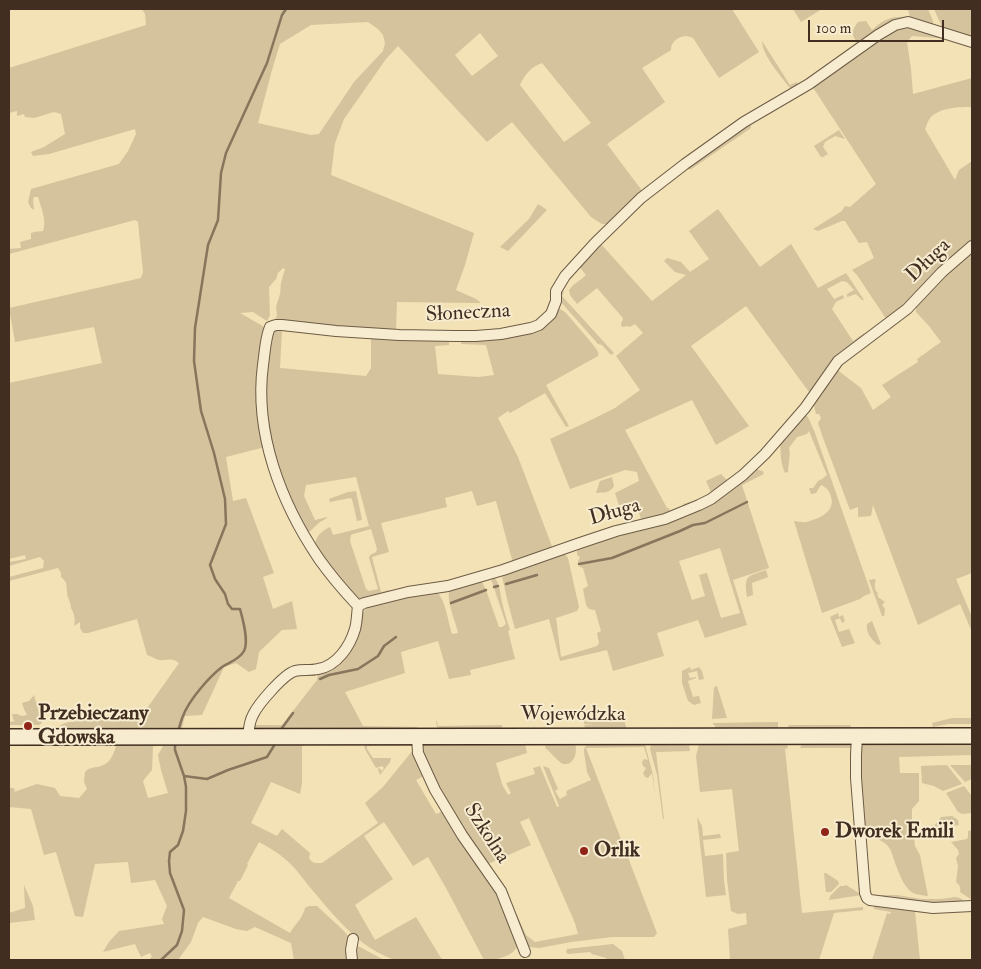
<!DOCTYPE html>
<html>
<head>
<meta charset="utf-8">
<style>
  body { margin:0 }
  #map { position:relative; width:981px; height:969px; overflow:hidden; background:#f2e2b5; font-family:"IM FELL Double Pica",serif }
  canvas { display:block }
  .frame { position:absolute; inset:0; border:10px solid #412e21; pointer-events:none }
  .scale { position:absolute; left:808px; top:20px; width:136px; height:22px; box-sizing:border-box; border:2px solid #412e21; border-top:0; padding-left:6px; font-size:15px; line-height:18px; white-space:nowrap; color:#412e21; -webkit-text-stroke:4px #f7eccf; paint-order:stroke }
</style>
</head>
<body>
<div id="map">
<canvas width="981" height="969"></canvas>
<div class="frame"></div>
<div class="scale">100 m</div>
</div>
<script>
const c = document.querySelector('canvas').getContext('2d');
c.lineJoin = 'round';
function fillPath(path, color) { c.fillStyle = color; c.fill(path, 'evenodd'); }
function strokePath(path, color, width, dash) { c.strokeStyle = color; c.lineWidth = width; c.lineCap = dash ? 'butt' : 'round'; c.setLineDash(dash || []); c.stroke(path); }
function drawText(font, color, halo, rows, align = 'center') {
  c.font = font + ' "IM FELL Double Pica",serif'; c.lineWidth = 4; c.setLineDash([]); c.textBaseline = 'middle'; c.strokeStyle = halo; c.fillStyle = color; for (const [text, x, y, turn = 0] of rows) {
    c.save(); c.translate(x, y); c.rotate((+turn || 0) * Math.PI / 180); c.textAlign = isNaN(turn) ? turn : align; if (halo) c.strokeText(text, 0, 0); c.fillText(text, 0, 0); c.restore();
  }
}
const green = new Path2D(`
  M142 9H732L759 52 719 78 693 38C683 33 671 39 671 50L642 68 665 102 607 144 643 192 608 224H602L591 217 512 122 487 142 398 46 386 59 344 119 335 143 331 175 474 233 465 265 456 290 476 299 481 303 397 302 396 329 401 330V333L274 323 277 315 276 307 280 294 281 283 285 269 283 268 278 273 276 279 269 287 270 315 267 321 253 312 240 313 266 328 265 447 226 457 233 501 246 498 274 573 263 577 273 609 292 601 297 629 282 630 259 652 256 669 249 672 236 663 224 667 202 715 185 716 181 731 61 730 59 729C60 727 60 726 61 725 68 720 81 724 91 715L93 716 143 714 179 663C172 657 167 661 159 660 155 659 151 656 147 655L137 619 88 633H83L80 628V622L74 626C76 620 74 613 71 608 71 602 67 598 67 592 66 584 68 583 61 577V573L58 568 9 581V577L43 568 44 561 40 557 9 566V562L26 559 25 555 9 559V383L102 363 94 327 15 342 9 308 141 278 143 272 138 222 135 220 9 254V249L21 248 20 242 31 239V233L34 232 43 231C47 221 41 207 38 197H34L33 200 34 210 31 208 28 202 31 189 119 164 128 151 136 134 135 129 49 154 33 156 31 152 44 147 65 134 61 114 54 112 34 118 25 117 24 114 17 116V111L9 113V68L146 25 145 14ZM368 22 378 29 383 35 385 43 383 51 354 82 319 134 311 135 258 123 272 70 280 44 311 25ZM480 33 498 56 472 76 455 55ZM542 63 591 123 564 142 520 85C525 74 531 67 542 63Z
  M793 9H822L801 22Z
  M908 9H928L933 21V24L930 25 915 20 859 44C851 36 851 31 858 22L866 21 872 30C885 18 892 16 910 17Z
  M934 9H972V40L941 28V25Z
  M907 24 943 35 937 38 912 36 907 42 911 69 913 94 972 78V107C959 107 940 107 930 118 928 121 926 126 925 129L955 180 959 170 972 161V573L956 579 972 617V632L960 604 918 625 873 505 871 516 858 517V507L850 510 822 435 818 423 821 418 819 414H816L813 401 836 369 861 388 873 410 891 397 882 385 918 362 917 359 941 342 929 326 916 312V307L906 304 889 318 885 317 857 275 852 270 874 258 867 242 859 243 845 221H842L818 231 813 229 842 211 845 206 850 207 876 184 812 86 886 33Z
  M762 41 790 85 797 82 798 85 791 89 789 87C781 76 762 55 762 41Z
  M751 121 754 123 751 125V128L690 170 688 167Z
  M839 130 845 139 835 136 825 142 823 147 828 154 823 157H821L814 146Z
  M538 204 547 210 508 251 500 247 529 219Z
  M718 209 760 267 791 244 818 288 846 273 864 300H862L856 294 847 297V294L854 290 847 282 842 281 827 289 834 299 843 295 844 298 836 302 832 309 853 341 864 333 866 337 811 393 809 392 746 306 691 346 749 426 716 445 692 400 625 430 667 508H669L670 514 617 526 641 519 635 501 619 505 615 493 639 481 637 472 625 470 570 489 550 439 587 422 615 408 640 390 616 356 643 333 635 324 630 327 627 326 622 327 621 324 623 319 622 317 597 288 577 304 570 295 569 290C574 283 580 281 586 275L578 265 601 244 652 301 686 275 675 272 664 261 667 258 681 262 690 272 709 259 689 231Z
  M562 291 564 292 562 296 614 353 611 355 602 345 598 344 560 301 558 295Z
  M557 308 562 310 566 313C571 319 597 348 598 352 599 354 598 355 598 356L546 385 569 426 566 427 545 393 510 413 508 411 498 418 518 457 553 549 513 563 496 501 477 506 472 491 445 498 447 507 381 523 389 552 372 557 381 592 389 590 388 592 357 602 315 546C315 536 322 531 330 527L333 535 369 526 356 477 306 485 304 496 315 520 327 517V518L320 522 308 533 301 523 279 471 270 441 265 380 272 336 276 330 282 329 280 368 366 376 371 368V337L449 340V345L435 346 438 374 478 377 494 375 486 345 461 344 462 339 516 335ZM371 529 377 549 376 552 370 555 369 558 378 589 369 591 366 589 350 541 351 535 353 534Z
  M805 415 808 417 815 433 871 593 864 596 860 599 822 613 794 521C798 521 802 523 806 522 818 519 836 512 831 497 830 491 826 487 821 485L816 493 811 494 809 488H813L818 481 822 479 827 475 809 431 807 434 797 437 789 448C791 454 788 465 788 472L785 473C780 461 781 455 780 443Z
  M755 468 761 471 762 470 764 474 742 485 769 568 733 580 747 625 705 638 698 620 657 633 664 656 613 671 607 650 560 661 549 619 515 629 507 599 502 576 506 571 564 553 568 558 579 607 577 611 556 618 561 657 597 646 599 643 597 633 601 631 595 610 589 609 586 605 583 589 588 586 583 568 580 567 578 561 580 557 577 555V548L665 520ZM720 548 740 613 721 618 707 573 699 575 705 596 692 600 679 561Z
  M721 474 727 480 728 484 686 508 683 504 700 499 711 492 706 481Z
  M612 477 614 486C609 494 604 492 596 493L600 481Z
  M356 491 362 520 357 521 352 499 350 498 330 502 329 499 348 492Z
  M766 570 768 577 752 583 753 595 747 597C744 574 747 577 766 570Z
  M495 578C500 585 500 593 502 602 504 611 507 621 510 630L508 631 515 659 470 670 471 675 449 679 438 641 401 652 405 673 345 692 363 726 417 727V730H253V725H282L317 680 318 672 330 666 360 616 369 605 376 602 437 592C446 601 448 622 452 634L458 633C456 621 445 600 450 588L477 581 482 582 486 590 499 627H502L506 624 491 579Z
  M874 579 876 580C874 584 874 590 878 593L877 595H878V597L885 602 882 605 885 609 884 616H882L869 580Z
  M838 613 839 617 843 615 845 621 842 623 840 618 835 620 839 632 849 629 855 643 842 647 830 617Z
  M872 621 881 644 878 645C871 639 866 633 867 624Z
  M690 667 691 670 699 667 702 671 704 679 699 680 697 671 688 673 690 678 696 677V678L688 681 693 697 699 696 701 703 694 705 688 701 682 683V671Z
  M717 686 727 718 712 719 714 687Z
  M34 695 42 723 39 725H10V722L15 721 13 719 12 714H17L22 716 27 715 24 709 22 703 29 701Z
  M583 711 584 712 586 722H625V725H626V730H586L584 725 594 724H584Z
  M952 718H972V724H948L933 727 932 723Z
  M436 721H437L438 726 502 725V730H438Z
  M778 722V729H715V725H713V723Z
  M788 725H851L850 729H789Z
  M95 743 303 744 304 746H302V783L300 794 271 782 251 823 277 836 282 829 310 853 309 858C313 864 316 863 322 863L378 823 365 803 383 787 413 750 424 776 416 780 436 814 444 811 498 891 518 945C513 957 496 960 484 960L446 888 428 857 413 866 384 822 364 836 393 879 355 905 375 940 416 917 441 958 444 960H395C357 947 333 914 308 885 301 876 294 866 285 859 277 852 268 847 259 842L247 864 248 865 240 881H238L229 898 290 933C295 924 303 918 305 908L309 906H317L344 931 350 938 349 960H294L291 943 255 927 247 931 236 929 203 917 198 923 191 942 178 960H151L150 958 152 957 150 953 141 957 135 944 103 952 109 942 119 931 164 924 162 919 167 906 155 880 131 883 128 862 95 864 83 917 75 916 56 852 44 855 31 809 9 807V788H13L15 790 14 792 37 784 55 788 60 796 79 798 87 789 84 782 85 772C92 765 98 769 105 764 111 761 114 753 116 746H95ZM153 746H163L158 755 161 770 168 793 148 798 143 781 152 770Z
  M421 743 525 744 527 753 496 763 502 784 508 795 511 793 506 783 535 774 533 768 540 766 557 807 559 806 543 766 549 768 558 789 555 791 560 799 567 795 566 792 568 790 591 780 587 772 584 752V749L587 744H645L653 775 655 795 652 773 648 778 645 777 643 773 646 768 643 766 642 762 644 759 648 760 644 747 586 748 657 933 654 937H612L571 942 539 948 530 947 526 945 515 917 517 915 526 935 535 942 578 934 575 923 529 818 520 822 531 845 488 864 465 832 424 760Z
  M972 743V755L899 757 900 773H919V801L912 809V821L908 828 918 837H914L915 846 920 855 928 896C923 895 918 895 913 893 904 888 899 873 895 863 893 857 892 851 888 846 882 839 871 838 864 832L859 749 862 744Z
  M366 744H412L413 746H367V749L373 758H391L390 762 380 775 378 769 379 768 382 771 384 768 382 766 376 768 366 751 364 746Z
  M546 744H575C578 752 574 766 563 764 559 763 549 750 545 748Z
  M651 744H689L690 751 656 752 664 819H663L657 775 650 749Z
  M699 744H787L788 748 785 749 802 913 863 907V910L834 913 819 960H730L728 929 747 924 746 913 738 914 731 911 727 880 726 853 739 851 732 789 700 792 696 756Z
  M802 744H851V748H800Z
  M947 765 962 784 943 791 934 786 922 783 921 766Z
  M950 765H972V779L965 782Z
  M964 786 972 796V813L962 814 958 812 946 793Z
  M952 816 958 820 959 825 934 828 931 827V825L934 826 941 817Z
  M697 817 702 826 703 836 720 834 721 838 703 840 705 856 723 854 724 881 726 895 706 897Z
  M972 830V900L960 892C961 888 960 885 956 882L958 866 956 858 959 854 958 850 951 842 967 839 968 837V831Z
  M824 873H826L838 881 839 884 831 892H826Z
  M24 885 33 906 35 920 9 923V913L25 908Z
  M846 885 862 895 829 900 830 896 840 886H844Z
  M877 895H897L921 899H941L955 897 960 898 966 902 925 904Z
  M874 905 889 908 891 905 972 908V911L935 913 915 912 920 960H872L887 913 890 914 891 912 874 909Z
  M613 944 622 951 625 960H607L606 958 592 954 590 952 568 954 566 952 567 949Z
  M357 946 360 947 384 960H355V947Z`);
const stream = new Path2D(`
  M579 564 612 558 680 531 693 525 705 523 747 502
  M506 584 537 575
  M494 587 498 586
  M451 603 486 590
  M320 679 329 675 358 669 378 656 384 646 396 637
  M282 728 293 713
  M178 731C180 726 181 720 183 716 189 700 209 677 222 667 229 662 239 660 244 651 249 641 243 620 240 609H232L228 604 225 594 215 579 210 565 226 524 225 499 214 453 201 411 194 361 195 328 208 245 218 220 221 173 226 153 267 63 282 15 286 9
  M184 776 207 779 228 770 267 757 275 744
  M161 960 177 945 182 931 184 910 170 873 169 861 170 852 178 845 183 831 186 811V787L184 776 175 750V745`);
const street = new Path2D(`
  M358 606C344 591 331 576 319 559 281 503 254 433 263 365 265 352 265 339 270 327L276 325H282L336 331 399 335 454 336H476L501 334 531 328 539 325 551 314 556 301V291L565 276 595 243 641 198 685 164 744 122 809 84 878 35 895 25 908 22 972 42
  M358 606 364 603 408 592 448 586 503 570 580 543 616 531 665 519 699 505 711 499 743 475 765 454 805 408 838 361 907 309 942 272 972 246
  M857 736 856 755V778L865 893 867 898 870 900 933 908 972 906
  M248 737C249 729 249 722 253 715 258 704 284 674 295 671 302 669 310 671 318 669 337 666 350 646 355 629 357 622 357 613 358 606
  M417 737 418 753 435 790 462 835 501 891 525 952
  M352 960 351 950 353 939`);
const secondary = new Path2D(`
  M9 737 972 736`);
const markers = [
  [28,726,5,"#8f2418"],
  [825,832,5,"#8f2418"],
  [584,851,5,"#8f2418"]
];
const streetNames = [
  ["Długa",929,261,-44],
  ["Słoneczna",468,314,-3],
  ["Długa",615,513,-16],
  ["Wojewódzka",573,715],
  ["Szkolna",486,834,57]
];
const poiNames = [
  ["Przebieczany",38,714],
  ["Gdowska",38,738],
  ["Dworek Emili",835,832],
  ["Orlik",594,851]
];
fillPath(green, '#d4c39c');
strokePath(stream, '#87755c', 2.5);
strokePath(street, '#6d5b46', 12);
strokePath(secondary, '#412e21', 18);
strokePath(street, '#f7eccf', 10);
strokePath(secondary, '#f7eccf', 15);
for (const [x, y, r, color] of markers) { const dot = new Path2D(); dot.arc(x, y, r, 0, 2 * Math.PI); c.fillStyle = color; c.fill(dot); strokePath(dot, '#f7eccf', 2); }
drawText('21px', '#412e21', '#f7eccf', streetNames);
drawText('bold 21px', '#412e21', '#f7eccf', poiNames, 'left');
</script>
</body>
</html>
